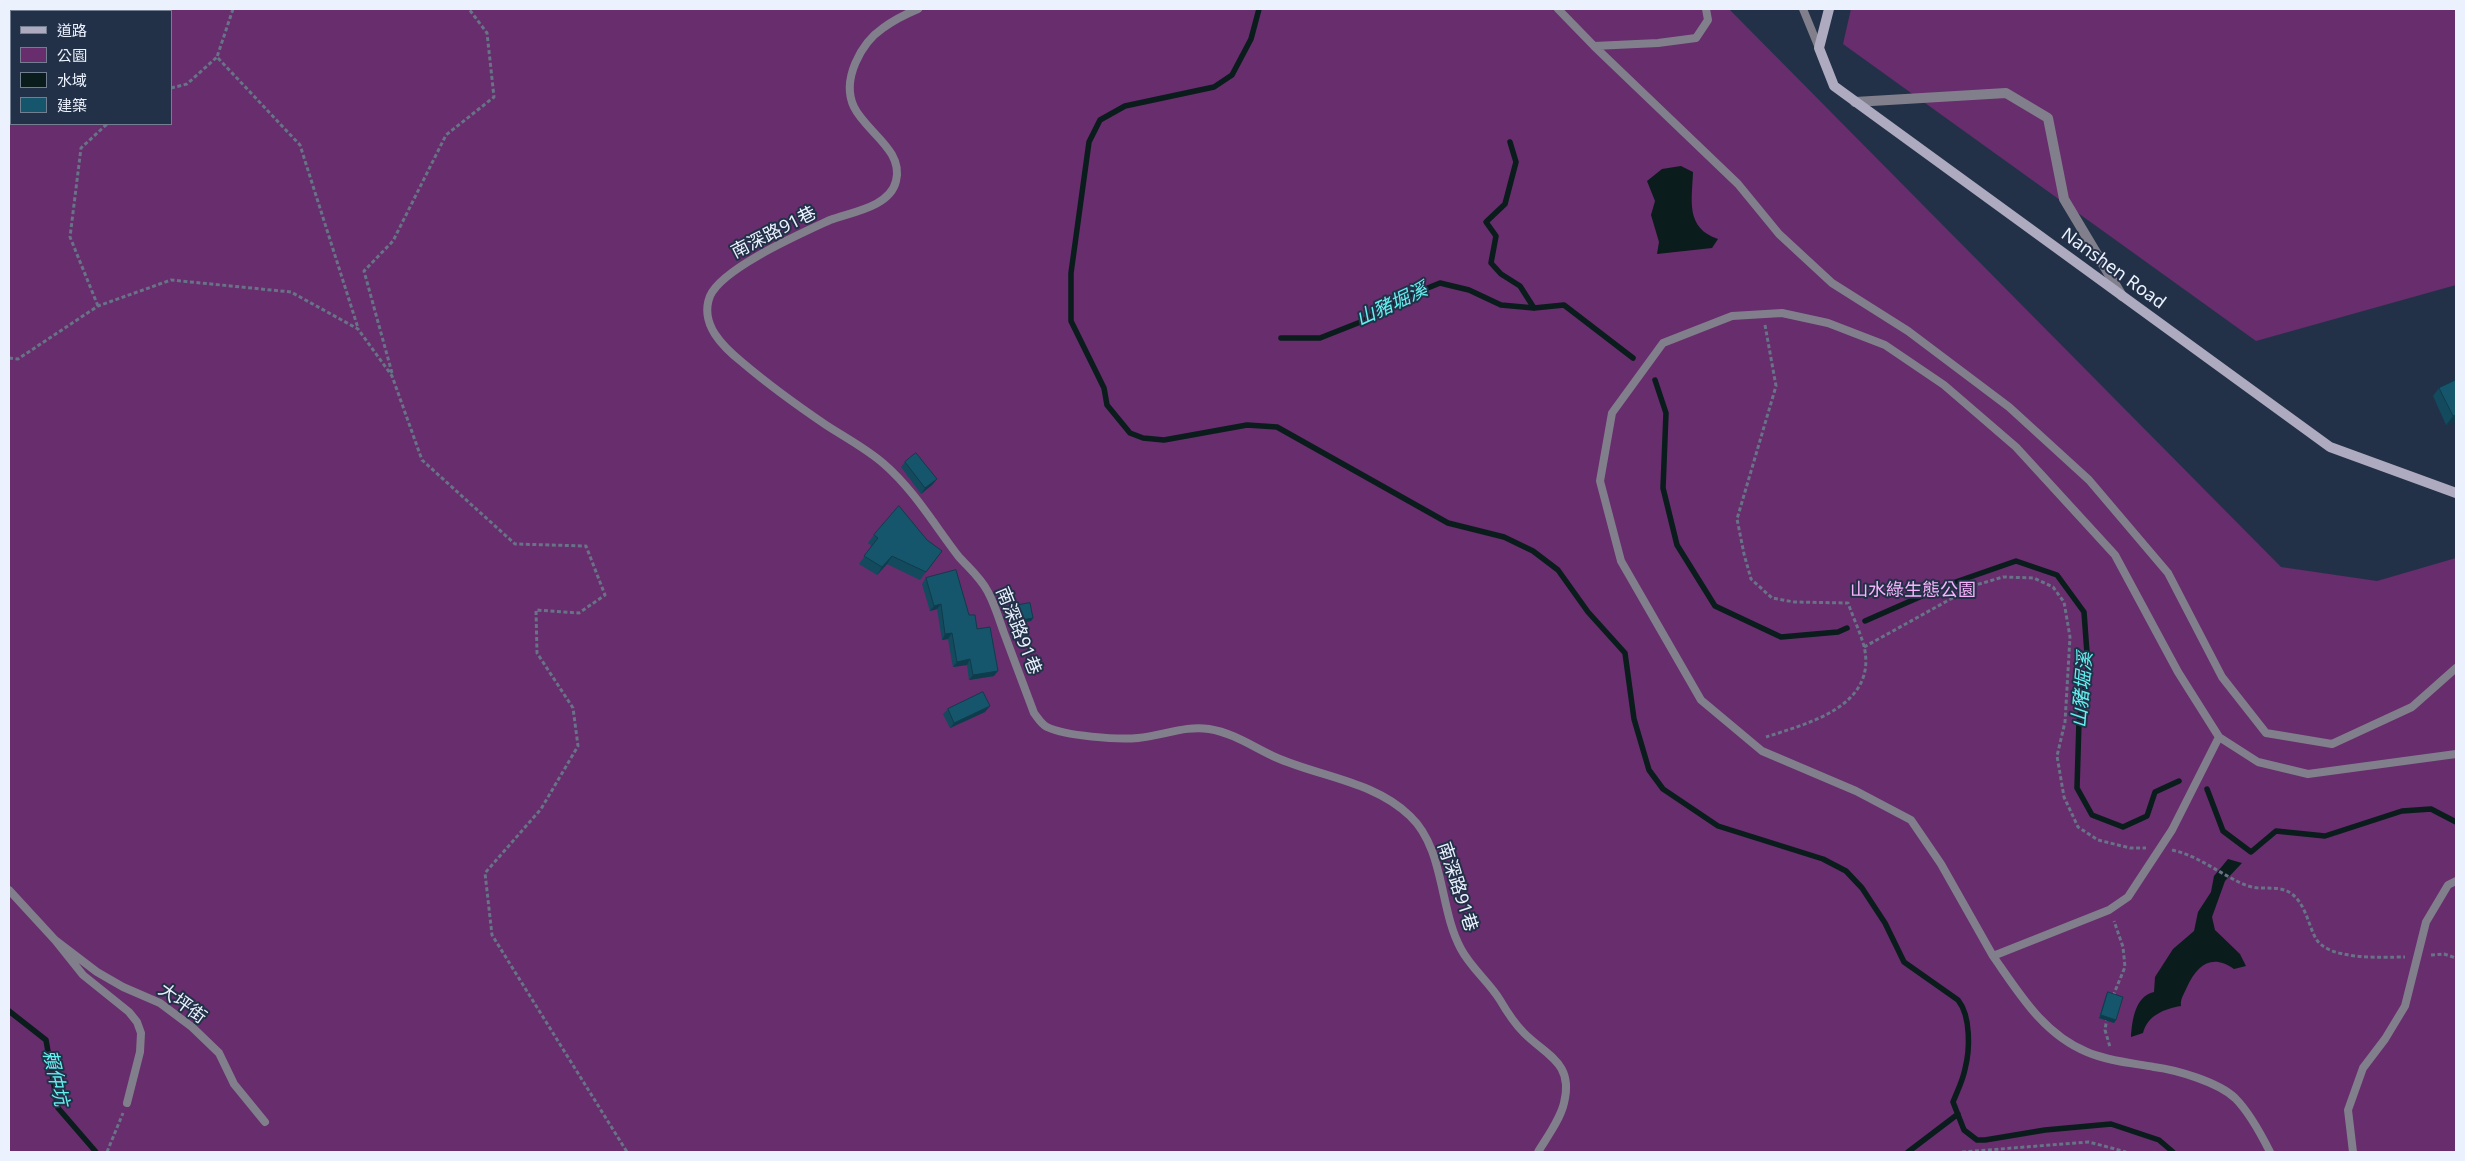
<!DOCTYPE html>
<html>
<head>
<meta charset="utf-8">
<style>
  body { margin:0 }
  #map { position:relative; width:2465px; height:1161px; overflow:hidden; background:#233148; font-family:"Noto Sans","Noto Sans TC",sans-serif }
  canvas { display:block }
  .frame { position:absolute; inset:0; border:10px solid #ebf2fe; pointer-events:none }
  .legend { position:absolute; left:10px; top:10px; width:162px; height:115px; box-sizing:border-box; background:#233148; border:1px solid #737e91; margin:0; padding:6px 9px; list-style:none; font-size:15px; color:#ebf2fe }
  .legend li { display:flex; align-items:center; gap:10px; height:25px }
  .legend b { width:25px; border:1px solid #737e91 }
</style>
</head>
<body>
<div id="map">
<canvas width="2465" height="1161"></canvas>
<div class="frame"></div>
<ul class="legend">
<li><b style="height:6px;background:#aeabc1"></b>道路</li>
<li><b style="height:14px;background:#672d6c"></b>公園</li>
<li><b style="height:14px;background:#0a1c1c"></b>水域</li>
<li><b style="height:14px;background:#16566d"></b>建築</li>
</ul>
</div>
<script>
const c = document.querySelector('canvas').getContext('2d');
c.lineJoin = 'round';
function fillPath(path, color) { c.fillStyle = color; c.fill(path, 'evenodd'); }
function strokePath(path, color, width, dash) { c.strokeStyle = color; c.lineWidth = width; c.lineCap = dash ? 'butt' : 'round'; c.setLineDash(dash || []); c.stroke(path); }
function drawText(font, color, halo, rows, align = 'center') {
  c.font = font + ' "Noto Sans","Noto Sans TC",sans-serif'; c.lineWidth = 4; c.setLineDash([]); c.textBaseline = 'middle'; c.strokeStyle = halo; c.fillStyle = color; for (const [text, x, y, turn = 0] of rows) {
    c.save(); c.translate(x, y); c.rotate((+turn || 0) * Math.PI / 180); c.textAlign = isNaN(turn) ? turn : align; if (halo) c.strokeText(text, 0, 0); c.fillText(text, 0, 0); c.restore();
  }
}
const green = new Path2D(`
  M9 9H1729L2281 567 2377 581 2456 558V1152H9ZM11 11H171V124H11Z
  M1851 9H2456V285L2256 341 1843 44Z`);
const water = new Path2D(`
  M1681 166 1693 172C1692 200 1685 228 1718 239L1712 248 1657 254 1659 242 1651 215 1655 201 1647 181 1662 169Z
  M2228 859 2242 863 2225 881 2212 917 2215 930 2240 954 2246 966 2234 969C2212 953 2197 965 2187 987 2184 994 2180 999 2181 1006 2164 1009 2148 1015 2143 1033L2131 1037C2132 1021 2135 996 2154 992L2155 977 2173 949 2194 931 2198 912 2211 892 2214 876Z`);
const stream = new Path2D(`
  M1259 9 1251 39 1232 75 1214 87 1125 106 1100 120 1089 142 1071 273V321L1104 388 1107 405 1130 433 1143 438 1164 440 1247 425 1277 427 1448 523 1504 537 1533 551 1558 570 1588 612 1625 653 1634 719 1649 770 1663 789 1718 826 1823 859 1846 871 1862 888 1885 923 1904 962 1958 1000C1971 1016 1970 1050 1965 1069 1963 1080 1957 1092 1953 1102L1964 1130 1977 1140H1985L2045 1130 2111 1124 2159 1140 2173 1152
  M1510 142 1516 162 1505 204 1486 222 1496 236 1491 263 1501 274 1520 286 1534 308
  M1281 338H1320L1363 321 1403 298 1440 283 1469 290 1501 305 1534 308 1564 305 1633 358
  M1655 380 1666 413 1663 488 1677 545 1715 606 1781 637 1838 632 1847 628
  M1865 621 1947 585 2016 561 2057 575 2084 612 2088 667 2079 721 2077 788 2092 815 2123 827 2147 816 2155 792 2179 781
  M2207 789 2223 831 2251 852 2276 831 2325 836 2402 811 2431 809 2456 822
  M9 1011 46 1040 58 1108 96 1152
  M1908 1152 1958 1114`);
const path = new Path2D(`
  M233 9 217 57 300 145 358 328
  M171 88 187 84 217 57
  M98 306 70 237 81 148 107 124
  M1765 325 1776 386 1737 519 1744 554 1751 579 1772 598 1794 602 1848 603C1853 617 1860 632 1864 646 1878 706 1809 723 1766 737
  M9 358 18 359 98 306 171 280 291 292 358 329 392 376 422 460 515 544 586 546 605 595 579 613 536 610 537 653 573 708 578 746 541 809 485 873 492 935 627 1152
  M392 373 364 271 393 241 446 135 494 97 487 33 469 9
  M1864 647 1976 585 2003 577 2034 578 2053 587 2064 602 2070 637 2065 722 2057 756 2064 797 2078 827 2098 840 2130 848H2146
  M2172 850C2200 856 2222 876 2248 886 2264 891 2278 884 2292 894 2305 904 2308 923 2315 937 2327 961 2381 957 2405 957
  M2431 955 2444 954 2456 958
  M2113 996 2125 967 2123 947 2114 921
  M2107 1017 2105 1030 2110 1047
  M107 1152 123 1113
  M1962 1152 2089 1142 2126 1152`);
const lane = new Path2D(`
  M918 9C906 14 894 20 883 28 861 43 841 80 854 107 866 132 904 150 896 181 890 207 851 212 830 220 802 233 722 268 710 296 699 324 723 347 743 363 769 385 798 406 826 425 846 438 867 449 884 464 914 490 935 526 959 557 969 568 981 578 988 592 995 605 999 619 1004 633 1014 660 1024 686 1034 713 1038 718 1041 724 1047 727 1065 736 1118 740 1138 738 1162 736 1186 725 1209 729 1234 733 1253 747 1275 757 1320 777 1374 781 1410 816 1445 849 1439 909 1461 949 1471 968 1489 982 1500 1000 1507 1012 1514 1023 1524 1033 1547 1056 1574 1063 1564 1103 1560 1120 1547 1137 1538 1152
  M1558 9 1594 46
  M1706 9 1708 20 1696 38 1658 43 1594 46 1738 184 1779 234 1832 283 1908 331 2009 407 2089 480 2168 573 2222 677 2266 733 2332 744 2412 707 2456 668
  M1803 9 1819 48
  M2219 737 2172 830 2128 897 2109 910 1993 956C2019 993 2043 1034 2087 1052 2108 1061 2132 1063 2154 1067 2177 1070 2218 1082 2235 1098 2250 1113 2261 1134 2270 1152
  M9 890 55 940 83 975 129 1012 137 1022 141 1033 140 1052 127 1103
  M55 940 97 972 123 987 160 1003 192 1027 219 1053 234 1084 265 1122
  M1993 956 1941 864 1911 820 1856 791 1762 751 1701 700 1621 561 1600 481 1612 413 1663 343 1732 316 1782 313 1828 323 1885 345 1944 385 2016 447 2115 555 2178 672 2219 737 2258 762 2308 774 2456 754
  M2353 1152 2348 1110 2363 1068 2385 1039 2405 1006 2426 922 2448 885 2456 881`);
const street = new Path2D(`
  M1855 102 2006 93 2048 118 2064 199 2122 296`);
const secondary = new Path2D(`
  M1829 9 1819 48 1834 86 2330 447 2456 493`);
const wall = new Path2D(`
  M2456 380V421L2446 425 2433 396 2439 388Z
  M905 462 937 479 932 485 921 494 901 467Z
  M874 535 927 540 942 551 920 580 887 564 877 575 859 564 872 546 868 543Z
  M926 578 969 615 977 629 994 676 969 680 967 665 953 667 948 639 942 640 937 609 930 611 922 584Z
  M1008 607 1033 618 1031 621 1010 625 1006 610Z
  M948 709 985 712 950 728 943 714Z
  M2108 992 2116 1020 2114 1023 2099 1018 2106 995Z`);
const shadedWall = new Path2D(`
  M2456 415V421L2446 425 2453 416Z
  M937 479 932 485 921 494 925 488Z
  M892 556 887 564 877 575 882 567Z
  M941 604 937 609 930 611 934 606Z
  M1033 618 1031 621 1010 625 1012 622Z
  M952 633 948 639 942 640 945 634Z
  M970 659 967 665 953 667 957 662Z
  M998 671 994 676 969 680 973 675Z
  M990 706 985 712 950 728 954 723Z
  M2101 1015 2116 1020 2114 1023 2099 1018Z`);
const building = new Path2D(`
  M2456 380V415L2453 416 2439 388Z
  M916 453 937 479 925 488 905 462Z
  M899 506 927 540 942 551 926 572 892 556 882 567 864 556 878 538 874 535Z
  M956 570 969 615H975L977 629 990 627 998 671 973 675 970 659 957 662 952 633 945 634 941 604 934 606 926 578Z
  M1030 603 1033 618 1012 622 1008 607Z
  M983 692 990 706 954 723 948 709Z
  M2108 992 2123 997 2116 1020 2101 1015Z`);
const streetNames = [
  ["南深路91巷",774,233,-27],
  ["Nanshen Road",2113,269,36],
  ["南深路91巷",1018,631,68],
  ["南深路91巷",1457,887,72],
  ["大坪街",182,1004,36]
];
const parkNames = [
  ["山水綠生態公園",1913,591]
];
const waterNames = [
  ["山豬堀溪",1392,305,-25],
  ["山豬堀溪",2083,690,-85],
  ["賴仲坑",55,1078,77]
];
fillPath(green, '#672d6c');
fillPath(water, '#0a1c1c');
strokePath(stream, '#0a1c1c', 5.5);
strokePath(path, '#677386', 3, [4, 2.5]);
strokePath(lane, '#817f8c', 8);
strokePath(street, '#817f8c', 10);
strokePath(secondary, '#aeabc1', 10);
fillPath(wall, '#134a5e');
fillPath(shadedWall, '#0f3c4c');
fillPath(building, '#16566d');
strokePath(building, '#0f3c4c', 1);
drawText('18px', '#ebf2fe', '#233148', streetNames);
drawText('18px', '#f7b3fb', '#233148', parkNames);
drawText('italic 19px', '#63f0ef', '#233148', waterNames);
</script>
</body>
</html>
